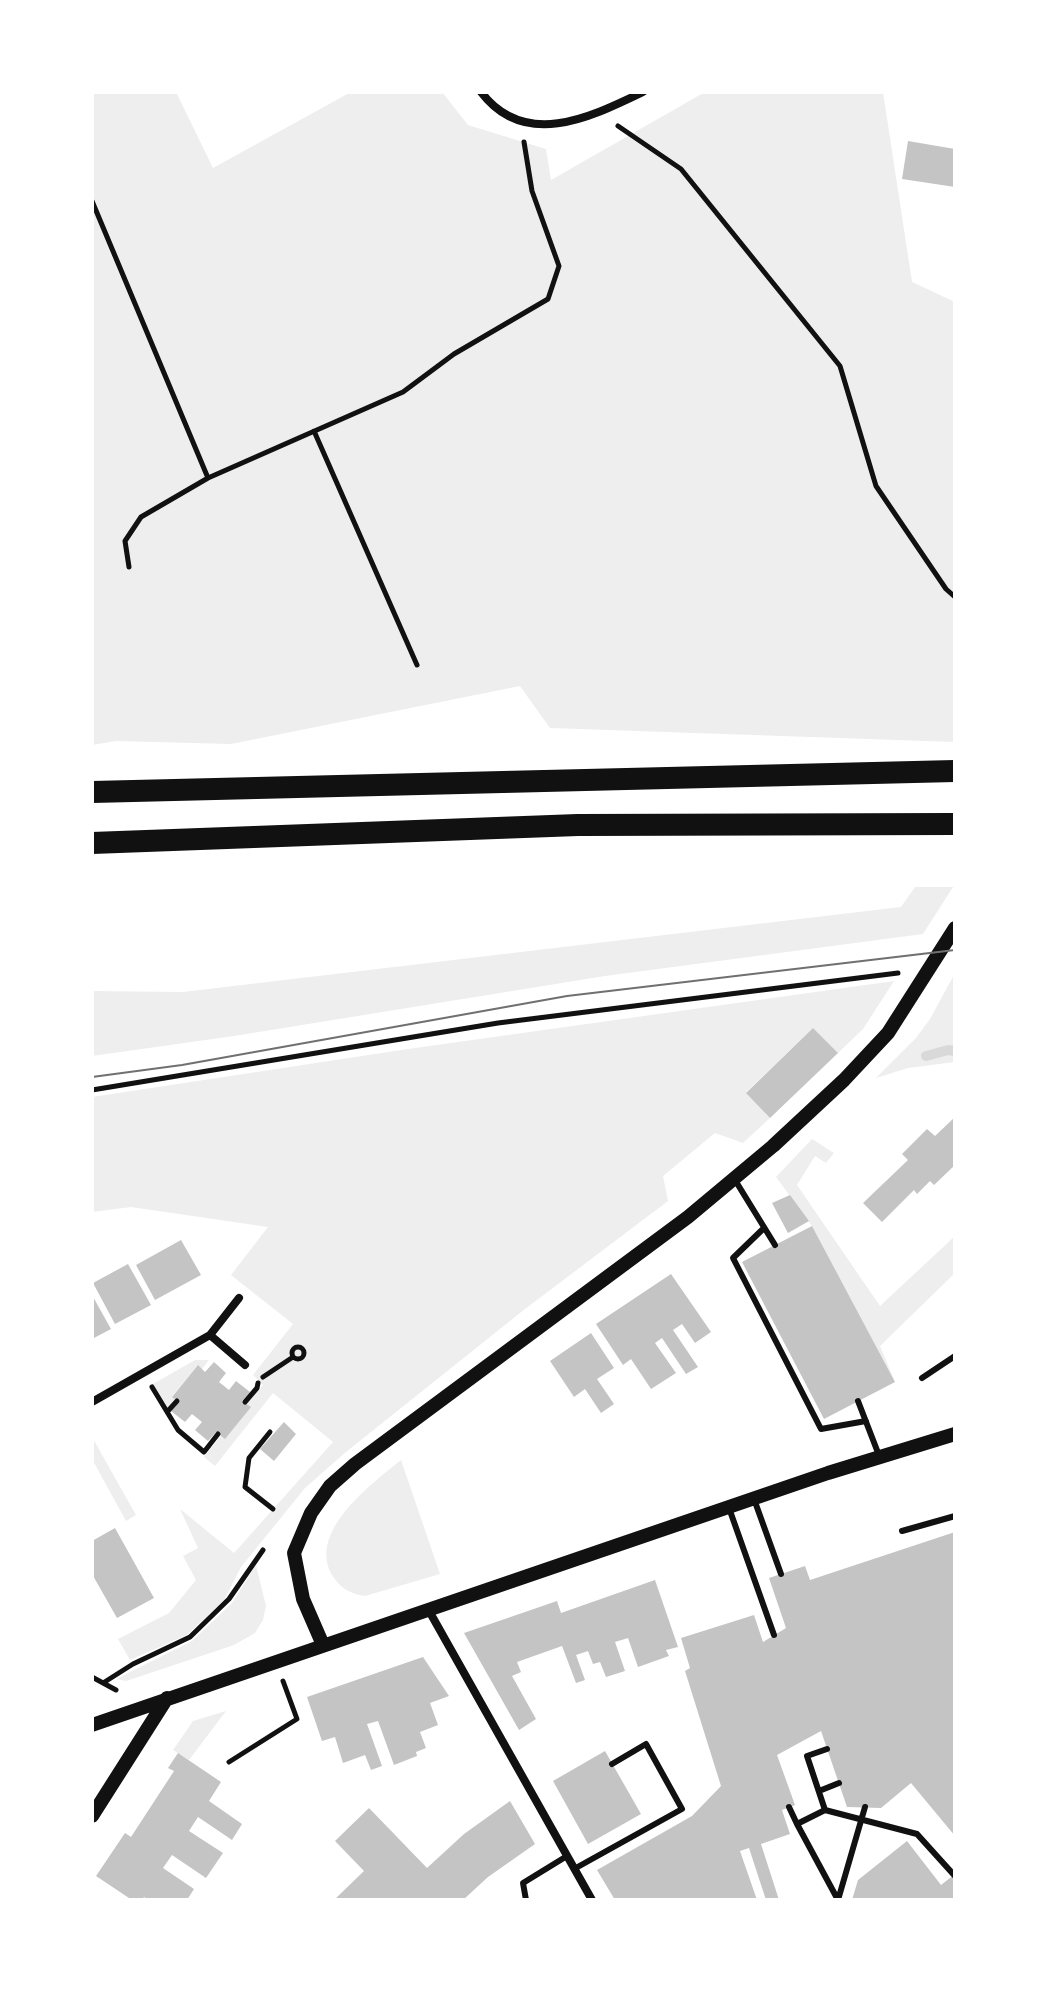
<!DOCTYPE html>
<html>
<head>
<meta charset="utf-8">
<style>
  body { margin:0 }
  #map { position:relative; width:1047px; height:1992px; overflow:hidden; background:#fff; font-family:Signika,sans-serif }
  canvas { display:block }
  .frame { position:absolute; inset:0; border:94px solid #fff; pointer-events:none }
</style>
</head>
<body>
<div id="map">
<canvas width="1047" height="1992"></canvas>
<div class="frame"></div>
</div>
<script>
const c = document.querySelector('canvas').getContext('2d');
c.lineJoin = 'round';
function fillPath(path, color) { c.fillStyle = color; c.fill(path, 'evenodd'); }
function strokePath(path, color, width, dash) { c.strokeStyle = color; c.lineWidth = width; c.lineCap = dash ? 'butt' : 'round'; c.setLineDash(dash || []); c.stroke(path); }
const green = new Path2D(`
  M92 92H176L213 168 351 92H442L468 125 546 149 551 180 705 92H883L912 282 955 302V742L550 728 520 686 231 744 116 741 92 745Z
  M915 887H953L923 934 605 976 234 1036 92 1056V991L183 992 901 907Z
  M955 973V1062L908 1068 876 1078 916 1038 930 1019Z
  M894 981 863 1029 838 1053 813 1028 746 1092 770 1118 743 1143 715 1133 663 1176 668 1201 525 1309 346 1452 305 1488 241 1567 224 1600 187 1635 130 1660 118 1639 169 1613 196 1580 183 1556 198 1548 180 1509 234 1553 333 1442 273 1393 215 1466 204 1457 221 1436 225 1438 250 1407 247 1404 263 1385 253 1375 293 1324 231 1275 268 1227 131 1207 92 1212V1097L408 1049Z
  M812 1139 834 1153 826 1163 815 1156 797 1185 880 1306 955 1236V1273L880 1346 895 1382 812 1226 776 1177Z
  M195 1360H209L202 1369 197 1366 172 1396 175 1399 167 1408 153 1384Z
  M92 1437 136 1515 126 1521 92 1459Z
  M401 1460 440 1574 365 1596C351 1594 342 1589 334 1578 304 1534 371 1484 401 1460Z
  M256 1565 266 1606 263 1620 255 1633 234 1645 126 1681 116 1679 192 1641 232 1603Z
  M226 1711 189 1760 173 1750 193 1721Z`);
const stream = new Path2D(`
  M926 1056 948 1050 955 1051`);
const building = new Path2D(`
  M908 141 955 149V187L902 179Z
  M813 1028 838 1053 770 1118 746 1093Z
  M955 1117V1165L934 1185 930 1181 917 1194 914 1190 882 1222 863 1203 908 1160 902 1154 927 1129 935 1136Z
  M790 1195 809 1221 788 1233 772 1203Z
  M812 1226 895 1382 824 1419 742 1262Z
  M181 1240 201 1275 155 1300 136 1265Z
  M128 1264 151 1305 115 1324 93 1283Z
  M671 1274 711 1332 695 1343 682 1324 673 1330 698 1367 686 1374 662 1338 655 1343 676 1373 651 1389 631 1359 623 1365 596 1324Z
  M92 1295 111 1329 92 1339Z
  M591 1333 614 1368 597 1379 614 1404 601 1413 585 1389 574 1397 550 1361Z
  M214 1362 226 1373 219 1382 229 1390 236 1381 250 1392 242 1401 251 1407 225 1439 216 1432 208 1441 195 1430 202 1422 192 1414 185 1422 171 1411 179 1402 172 1397 198 1365 205 1372Z
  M284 1422 296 1434 274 1461 260 1449Z
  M115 1528 154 1598 117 1618 92 1574V1541Z
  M955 1532V1836L911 1783 881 1808 847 1807 821 1731 777 1755 795 1805 782 1810 790 1834 761 1844 779 1900H766L749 1848 740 1851 757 1900H615L597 1870 692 1816 721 1786 685 1671 690 1668 681 1638 754 1615 763 1642 786 1628 769 1578 805 1566 810 1580Z
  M655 1580 678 1647 666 1650 669 1656 638 1667 628 1638 615 1642 625 1671 606 1677 600 1662 593 1664 588 1651 576 1655 585 1680 576 1683 562 1646 517 1662 521 1672 512 1676 536 1719 519 1730 464 1633 557 1601 561 1613Z
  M423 1657 449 1696 430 1703 438 1725 420 1732 426 1748 416 1752 417 1756 394 1765 378 1721 367 1724 382 1766 371 1770 365 1755 343 1763 335 1737 322 1741 307 1697Z
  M605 1751 641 1814 588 1844 553 1781Z
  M178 1753 221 1782 209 1801 242 1824 232 1840 198 1817 189 1831 223 1853 206 1878 172 1855 163 1868 194 1889 187 1900H148L144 1897 142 1900H132L96 1876 125 1833 131 1837 174 1771 168 1768Z
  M510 1801 535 1844 488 1877 463 1900H334L364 1871 335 1841 369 1808 427 1868 464 1834Z
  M907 1841 941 1885 955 1874V1900H852L858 1880Z`);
const path = new Path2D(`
  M618 126 681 169 840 366 876 486 946 589 955 597
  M92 201 208 478
  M314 431 417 665
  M129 567 125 541 141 517 208 478 403 392 454 354 548 299 559 266 532 191 524 142
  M92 1090 498 1023 898 973
  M292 1353a6 6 0 1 1 12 0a6 6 0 1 1-12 0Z
  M263 1377 293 1357
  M152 1387 178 1430 204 1452 218 1434
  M245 1402 257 1388 258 1383
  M167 1412 177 1401
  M270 1432 249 1458 245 1487 273 1509
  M92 1677 116 1690
  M103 1683 133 1664 190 1637 229 1599 263 1550
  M229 1762 297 1719 283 1681`);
const service = new Path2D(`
  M735 1180 775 1245
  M764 1228 733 1258 821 1429 866 1421
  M922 1378 955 1356
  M858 1401 880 1458
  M754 1499 781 1574
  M729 1508 774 1635
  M902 1531 955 1516
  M819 1791 839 1783
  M789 1807 797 1824
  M825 1810 807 1756 827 1749
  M574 1869 682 1809 646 1744 612 1764
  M526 1900 523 1883 567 1856
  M838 1900 797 1824 825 1810 917 1834 954 1875
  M838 1900 865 1807`);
const minor = new Path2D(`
  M481 92C525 150 591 117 643 92
  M239 1298 210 1335 245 1365
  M92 1402 210 1335
  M428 1609 592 1900`);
const tertiary = new Path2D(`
  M323 1645 303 1599 294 1553 311 1513 330 1486 355 1464 688 1217 773 1146 844 1080 888 1033 955 928
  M92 1725 828 1473 955 1434
  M92 1816 167 1698`);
const trunk = new Path2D(`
  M92 792 955 771
  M92 843 578 825 955 824`);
const tram = new Path2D(`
  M92 1077 182 1065 567 996 955 950`);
fillPath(green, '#eee');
strokePath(stream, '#d9d9d9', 10);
fillPath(building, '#c4c4c4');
strokePath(path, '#111', 5);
strokePath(service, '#111', 6);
strokePath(minor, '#111', 8);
strokePath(tertiary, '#111', 14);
strokePath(trunk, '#111', 22);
strokePath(tram, '#707070', 2);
</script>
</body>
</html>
